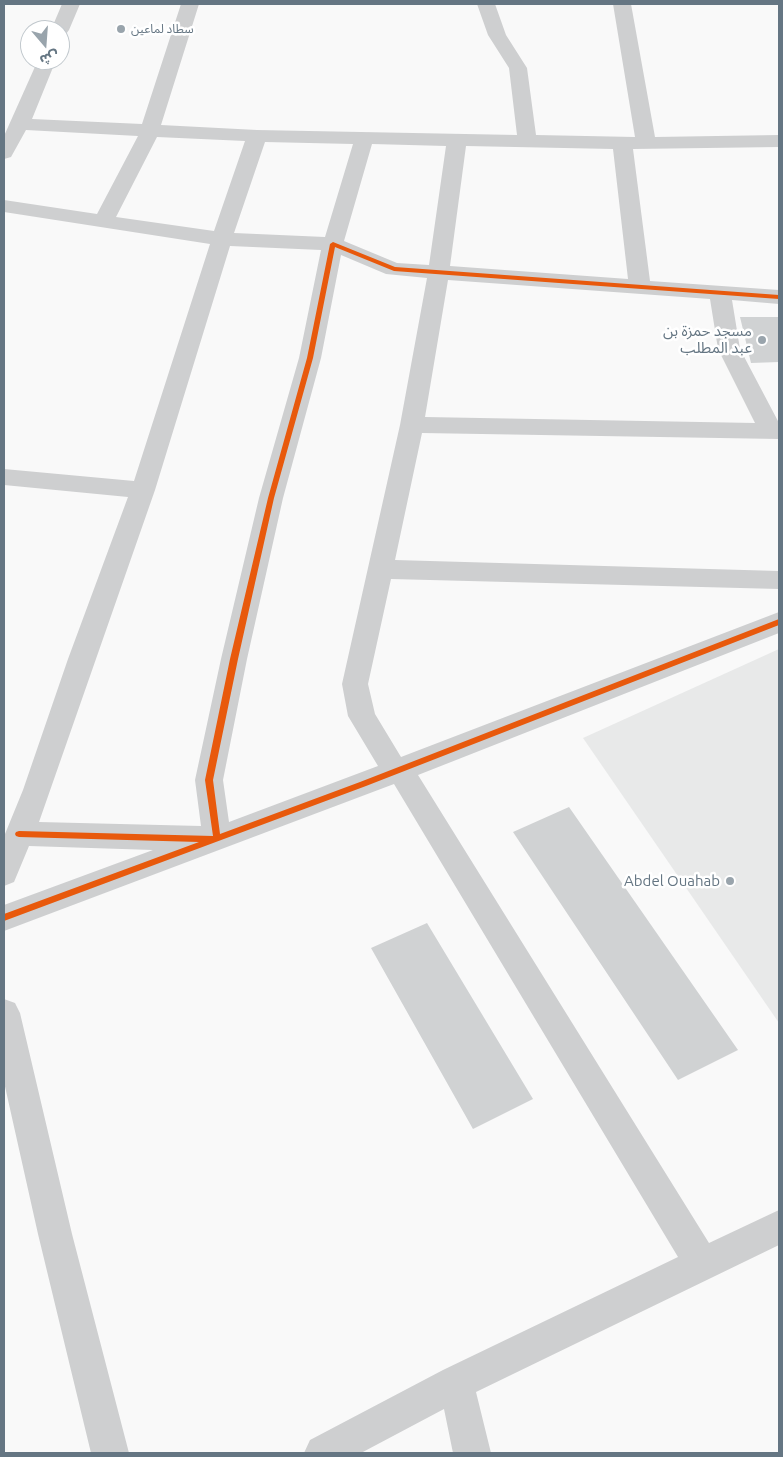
<!DOCTYPE html>
<html>
<head>
<meta charset="utf-8">
<style>
  body { margin:0 }
  #map { position:relative; width:783px; height:1457px; overflow:hidden; background:#f9f9f9; font-family:Ubuntu,"Noto Sans Arabic",sans-serif }
  canvas { display:block }
  .frame { position:absolute; inset:0; border:5px solid #657683; pointer-events:none }
  .north { position:absolute; left:20px; top:20px; width:50px; height:50px; box-sizing:border-box; background:#fff; border:1px solid #c1c8cd; border-radius:50%; rotate:162deg; font-size:14px; font-weight:700; line-height:20px; text-align:center; color:#657683 }
  .north::after { content:''; display:block; margin:auto; width:18px; height:22px; background:#99a4ac; clip-path:polygon(50% 0,100% 100%,50% 72%,0 100%) }
</style>
</head>
<body>
<div id="map">
<canvas width="783" height="1457"></canvas>
<div class="frame"></div>
<div class="north">ش</div>
</div>
<script>
const c = document.querySelector('canvas').getContext('2d');
c.lineJoin = 'round';
function fillPath(path, color) { c.fillStyle = color; c.fill(path, 'evenodd'); }
function strokePath(path, color, width, dash) { c.strokeStyle = color; c.lineWidth = width; c.lineCap = dash ? 'butt' : 'round'; c.setLineDash(dash || []); c.stroke(path); }
function drawText(font, color, halo, rows, align = 'center') {
  c.font = font + ' Ubuntu,"Noto Sans Arabic",sans-serif'; c.lineWidth = 5; c.setLineDash([]); c.textBaseline = 'middle'; c.strokeStyle = halo; c.fillStyle = color; for (const [text, x, y, turn = 0] of rows) {
    c.save(); c.translate(x, y); c.rotate((+turn || 0) * Math.PI / 180); c.textAlign = isNaN(turn) ? turn : align; if (halo) c.strokeText(text, 0, 0); c.fillText(text, 0, 0); c.restore();
  }
}
const built = new Path2D(`
  M779 649V1023L583 738Z`);
const building = new Path2D(`
  M740 317H779V362L751 363Z
  M569 807 738 1050 678 1080 513 832Z
  M427 923 533 1099 473 1129 371 948Z`);
const minor = new Path2D(`
  M62 4H80L69 30 66 34 60 35V30H51Z
  M181 4H199L161 125 257 130 517 135 509 68 488 35 477 4H495L506 35 527 68 536 135 635 137 613 4H631L655 137 779 135V147L633 149 650 281 779 290V304L732 300 740 349 779 423V439L422 433 395 560 779 571V589L391 579 368 684 375 714 401 757 779 612V633L418 775 709 1243 779 1210V1245L476 1392 491 1453H453L444 1409 361 1453H304L310 1440 443 1370 678 1257 394 784 4 931V905L153 850 29 846 14 882 4 886 5 834 23 790 68 659 128 497 4 485V469L134 481 210 244 4 212V200L97 214 138 136 26 130 11 157 4 159V136L38 60H56L32 119 142 124ZM157 137 245 141 214 231 116 217ZM265 142 353 144 325 237 234 233ZM372 144 446 146 429 265 397 263 344 241ZM466 146 613 149 628 279 450 266ZM230 246 321 250 299 358 259 498 221 659 195 780 201 826 39 822 155 490ZM341 255 386 274 427 278 400 425 342 684 348 716 378 766 229 822 223 780 247 659 283 498 321 358ZM448 280 710 299 718 349 755 423 425 417Z
  M4 999 15 1003 20 1013 72 1234 129 1453H91L38 1234 4 1082Z`);
const cycleway = new Path2D(`
  M333 242 395 267 779 295V299L394 271 335 247 313 358 274 498 238 659 213 780 220 834 360 782 779 619V625L366 786 4 921V914L199 842 19 837 16 836 15 834 16 832 19 831 213 836 205 780 230 659 268 498 307 358 330 244Z`);
const markers = [
  [121,29,5,"#99a4ac"],
  [762,340,5,"#99a4ac"],
  [730,881,5,"#99a4ac"]
];
const farPoinames = [
  ["سطاد لماعين",131,29]
];
const poiNames = [
  ["مسجد حمزة بن",752,331],
  ["عبد المطلب",752,348],
  ["Abdel Ouahab",720,881]
];
fillPath(built, '#e8e9e9');
fillPath(building, '#d0d2d3');
fillPath(minor, '#cecfd0');
fillPath(cycleway, '#e8590c');
for (const [x, y, r, color] of markers) { const dot = new Path2D(); dot.arc(x, y, r, 0, 2 * Math.PI); c.fillStyle = color; c.fill(dot); strokePath(dot, '#fff', 2); }
drawText('12px', '#657683', '#fff', farPoinames, 'left');
drawText('15px', '#657683', '#fff', poiNames, 'right');
</script>
</body>
</html>
